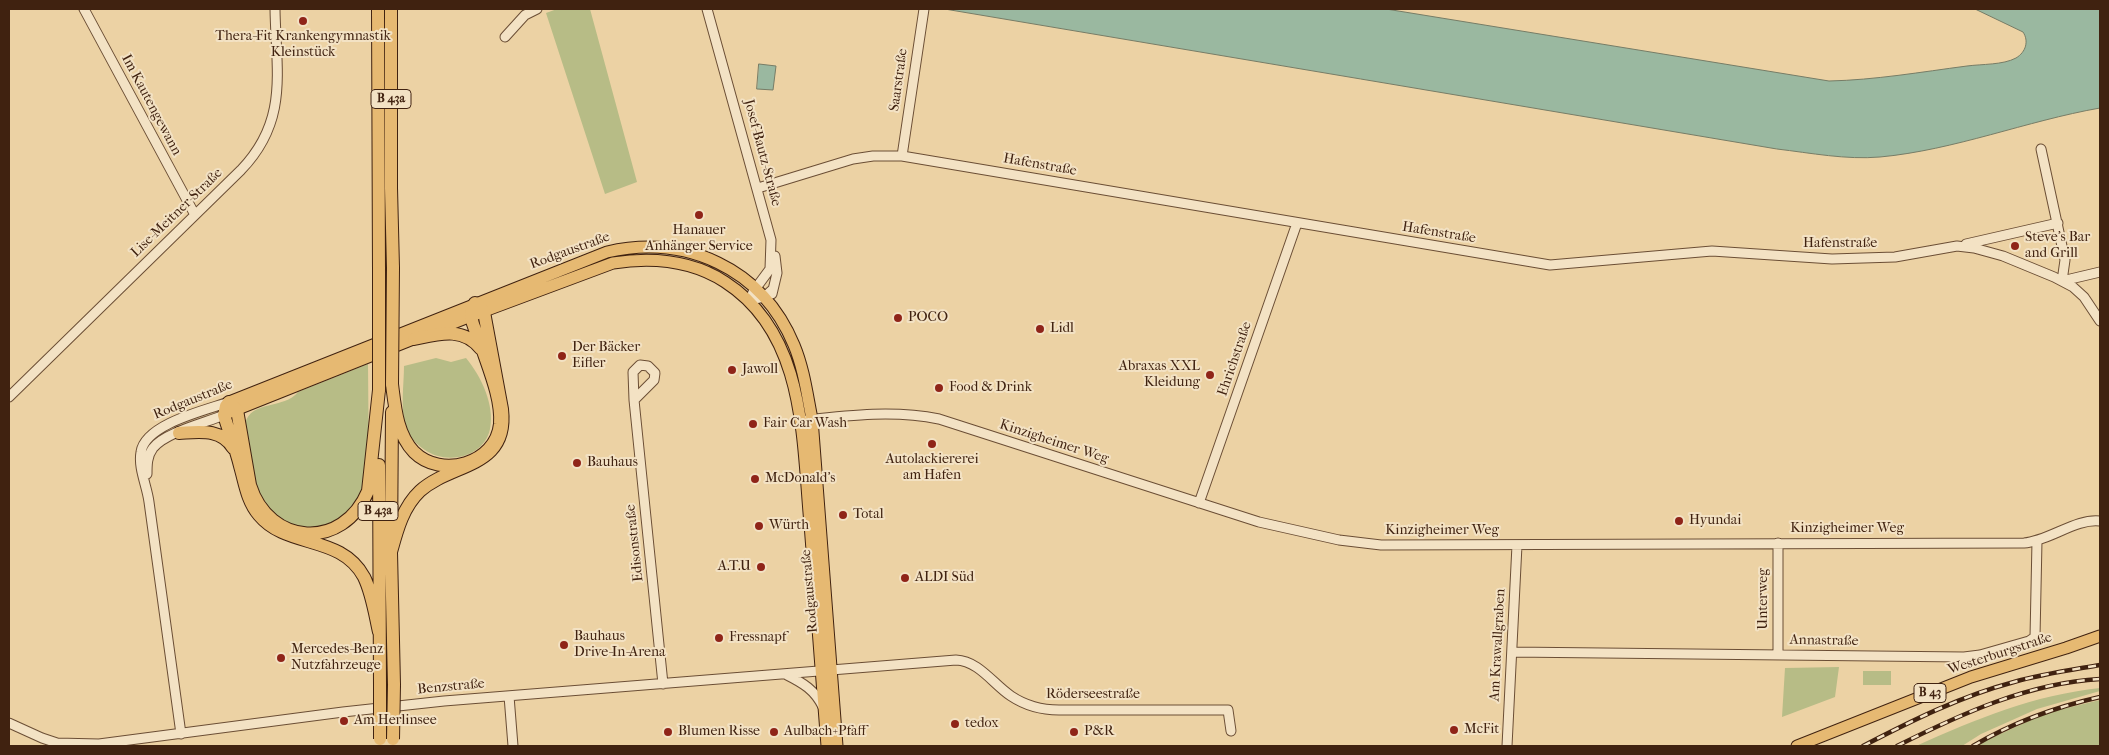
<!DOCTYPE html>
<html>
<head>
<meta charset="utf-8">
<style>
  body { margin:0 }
  #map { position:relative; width:2109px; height:755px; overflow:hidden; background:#ecd2a4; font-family:"IM FELL French Canon",serif }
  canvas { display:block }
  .frame { position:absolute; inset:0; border:10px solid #402210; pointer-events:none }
</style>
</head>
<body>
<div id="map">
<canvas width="2109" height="755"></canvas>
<div class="frame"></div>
</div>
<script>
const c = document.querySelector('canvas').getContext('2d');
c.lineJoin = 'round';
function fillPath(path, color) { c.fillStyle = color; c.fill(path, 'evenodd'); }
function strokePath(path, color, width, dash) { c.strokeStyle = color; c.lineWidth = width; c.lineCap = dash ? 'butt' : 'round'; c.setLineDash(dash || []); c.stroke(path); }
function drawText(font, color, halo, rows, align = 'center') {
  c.font = font + ' "IM FELL French Canon",serif'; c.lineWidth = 4; c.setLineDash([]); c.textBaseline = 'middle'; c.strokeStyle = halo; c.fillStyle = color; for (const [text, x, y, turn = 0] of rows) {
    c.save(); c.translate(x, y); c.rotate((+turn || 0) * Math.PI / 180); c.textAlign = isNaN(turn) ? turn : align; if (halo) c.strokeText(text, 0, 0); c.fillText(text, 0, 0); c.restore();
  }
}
const green = new Path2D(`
  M557 9H590L637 182 605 194 546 13Z
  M436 358 451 362 466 358C481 376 495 405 490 429 484 458 446 465 425 450 416 444 409 437 406 427 400 409 404 385 404 366Z
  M368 364 369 479 355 510 322 530 283 525 255 494 245 424C251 399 284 410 298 392Z
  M1839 667 1835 697 1782 717 1785 668Z
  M1863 671H1891V685H1863Z
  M2100 688V691L2037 709 1981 734 1962 746H1916C1976 719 2034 695 2100 688Z
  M2100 700V746H1974L2046 713Z`);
const water = new Path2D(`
  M945 9H1386L1829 81C1875 80 1921 72 1967 66 1982 64 2003 65 2016 58 2026 52 2029 41 2023 32L1975 9H2100V108C2026 121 1955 150 1880 157 1846 160 1811 153 1777 149Z
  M759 64 776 66 773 90 757 89Z`);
const minor = new Path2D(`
  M84 9 195 215
  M707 9 771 240 770 269 753 292 750 300 764 297 773 289
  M505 37 525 15 537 9
  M2041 149 2065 260 2062 281
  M902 156 924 9
  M758 188 853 159 873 156H902L1550 265 1712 251 1832 259 1895 257 1957 246 1974 248 2003 256 2054 277 2073 287 2084 297 2100 321
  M1966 244 2058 223
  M2062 281 2100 272
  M772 294 777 273 775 256
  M9 397 241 170C289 120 276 72 275 9
  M634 400 633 372 640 365 648 366 655 373 654 380 634 400 663 684
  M807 420C851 415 895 410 939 419L1259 522 1339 540 1381 545 2024 543C2049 541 2076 518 2100 521
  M147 474C147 465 147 456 153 448 166 432 205 423 224 415
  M1199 503 1297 223
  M1512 652 1964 657 1980 655 2029 641 2035 637 2037 541
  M1778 654V543
  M787 675C803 683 815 690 823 707
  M509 696 513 746
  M9 723 42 738 57 743 99 744 343 712 444 701 956 660C979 661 993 684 1011 696 1026 706 1040 710 1059 710H1228L1231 731
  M181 734 149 502C147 486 138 468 141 452 145 424 206 410 229 402
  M1507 746 1517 545`);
const major = new Path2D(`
  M229 402 607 252C686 234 762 268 794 345 804 369 807 394 812 419L837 746
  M228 413 471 316 613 263C652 257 691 260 725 282 806 334 802 439 810 524 816 598 821 672 827 746
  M1797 746 1971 677 2066 648 2100 636`);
const highway = new Path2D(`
  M378 9 379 273
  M391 9V188L393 268
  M414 339C438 334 463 326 481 349
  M379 390 368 491C343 551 269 546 250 485L237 410 229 402 226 406 224 415C229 432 236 449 240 466 245 483 247 501 259 515 287 549 341 534 364 577 372 593 375 614 379 632
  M392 412 391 552 394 685
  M179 433C199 432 221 428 233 448
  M379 465 380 685
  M391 552C397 530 403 507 420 491 452 462 509 469 502 409L484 312 475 303C473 307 471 310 471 314 471 322 476 332 479 339 487 365 502 397 500 424 496 464 441 479 414 452 397 434 395 408 392 384`);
const rail = new Path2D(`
  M1863 746C1911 721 1961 696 2014 682 2042 674 2071 670 2100 665
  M1897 746C1961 714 2028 683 2100 679
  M1973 746C2012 723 2055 707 2100 697`);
const highwayBridge = new Path2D(`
  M392 384 393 268
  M379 390V273
  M380 685V739
  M393 739 394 685`);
const markers = [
  [303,21,5,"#8f2418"],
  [699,215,5,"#8f2418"],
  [2015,246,5,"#8f2418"],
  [898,318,5,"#8f2418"],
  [1040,329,5,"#8f2418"],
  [562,356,5,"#8f2418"],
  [732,370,5,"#8f2418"],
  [1210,375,5,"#8f2418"],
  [939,388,5,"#8f2418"],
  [753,424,5,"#8f2418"],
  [932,444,5,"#8f2418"],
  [577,463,5,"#8f2418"],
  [755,479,5,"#8f2418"],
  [843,515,5,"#8f2418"],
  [1679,521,5,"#8f2418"],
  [759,526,5,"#8f2418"],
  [761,567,5,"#8f2418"],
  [905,578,5,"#8f2418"],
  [719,638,5,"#8f2418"],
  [564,645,5,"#8f2418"],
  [281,658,5,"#8f2418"],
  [344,721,5,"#8f2418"],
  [955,724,5,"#8f2418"],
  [1454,730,5,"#8f2418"],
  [668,732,5,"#8f2418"],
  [774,732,5,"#8f2418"],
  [1074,732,5,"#8f2418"]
];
const shields = [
  [391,99,40],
  [378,511,40],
  [1930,693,32]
];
const shieldNames = [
  ["B 43a",391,99],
  ["B 43a",378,511],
  ["B 43",1930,693]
];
const poiNames = [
  ["Thera-Fit Krankengymnastik",303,37,"center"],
  ["Kleinstück",303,53,"center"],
  ["Hanauer",699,231,"center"],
  ["Anhänger Service",699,247,"center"],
  ["Steve's Bar",2025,238],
  ["and Grill",2025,254],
  ["POCO",908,318],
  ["Lidl",1050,329],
  ["Der Bäcker",572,348],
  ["Eifler",572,364],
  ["Abraxas XXL",1200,367,"right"],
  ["Kleidung",1200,383,"right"],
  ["Jawoll",742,370],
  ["Food & Drink",949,388],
  ["Fair Car Wash",763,424],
  ["Autolackiererei",932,460,"center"],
  ["am Hafen",932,476,"center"],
  ["Bauhaus",587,463],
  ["McDonald's",765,479],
  ["Total",853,515],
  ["Hyundai",1689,521],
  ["Würth",769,526],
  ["A.T.U",751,567,"right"],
  ["ALDI Süd",915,578],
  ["Bauhaus",574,637],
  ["Drive-In-Arena",574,653],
  ["Fressnapf",729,638],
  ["Mercedes-Benz",291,650],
  ["Nutzfahrzeuge",291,666],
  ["Am Herlinsee",354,721],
  ["tedox",965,724],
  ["McFit",1464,730],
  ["Blumen Risse",678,732],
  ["Aulbach+Pfaff",784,732],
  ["P&R",1084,732]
];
const streetNames = [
  ["Saarstraße",899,80,-82],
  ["Im Kautengewann",151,105,62],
  ["Josef-Bautz-Straße",762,153,75],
  ["Hafenstraße",1040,165,10],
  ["Lise-Meitner-Straße",177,213,-44],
  ["Hafenstraße",1439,233,9],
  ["Hafenstraße",1840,244],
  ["Rodgaustraße",570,251,-20],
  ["Ehrichstraße",1235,359,-71],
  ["Rodgaustraße",193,400,-22],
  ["Kinzigheimer Weg",1054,442,18],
  ["Kinzigheimer Weg",1847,529],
  ["Kinzigheimer Weg",1442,531],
  ["Edisonstraße",635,543,-96],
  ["Rodgaustraße",810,591,-95],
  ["Unterweg",1764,599,-90],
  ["Annastraße",1824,641,1],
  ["Am Krawallgraben",1498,645,-87],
  ["Westerburgstraße",2000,654,-18],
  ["Benzstraße",451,687,-5],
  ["Röderseestraße",1093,695]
];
fillPath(green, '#b7bc86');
fillPath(water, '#9ab8a0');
strokePath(water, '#767c66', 1);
strokePath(minor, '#6b4e35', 11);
strokePath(major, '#402210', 13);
strokePath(highway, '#402210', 14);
strokePath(minor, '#f3e2c4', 9);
strokePath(major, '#e6b972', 11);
strokePath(highway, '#e6b972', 12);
strokePath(rail, '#402210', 4.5);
strokePath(rail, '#f3e2c4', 2.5, [8]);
strokePath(highwayBridge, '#402210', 14, []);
strokePath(highwayBridge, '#e6b972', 12);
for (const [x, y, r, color] of markers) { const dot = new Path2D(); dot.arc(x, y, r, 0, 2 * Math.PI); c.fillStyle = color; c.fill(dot); strokePath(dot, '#f3e2c4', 2); }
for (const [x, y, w] of shields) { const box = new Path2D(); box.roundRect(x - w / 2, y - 9.5, w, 19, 4); c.fillStyle = '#f3e2c4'; c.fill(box); strokePath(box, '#402210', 1); }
drawText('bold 12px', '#402210', null, shieldNames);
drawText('14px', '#402210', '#f3e2c4', poiNames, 'left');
drawText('14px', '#402210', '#f3e2c4', streetNames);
</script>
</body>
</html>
